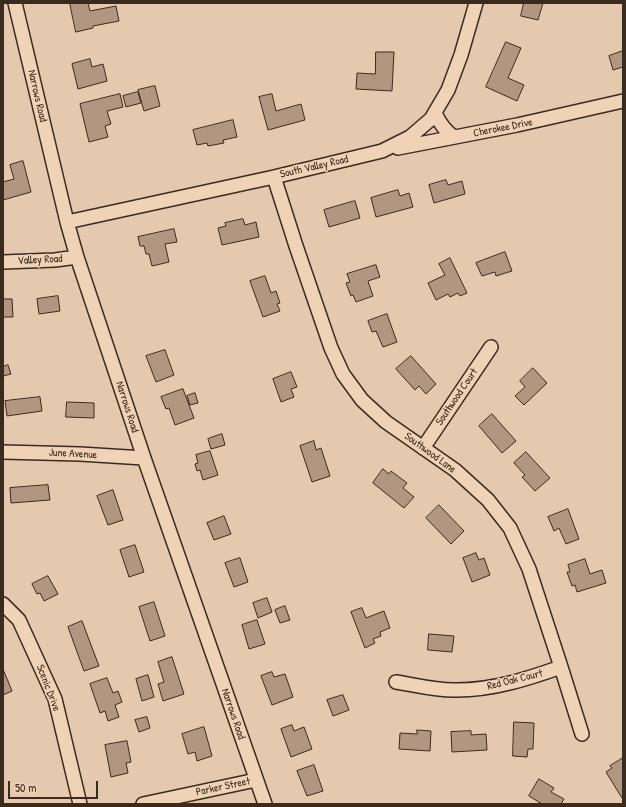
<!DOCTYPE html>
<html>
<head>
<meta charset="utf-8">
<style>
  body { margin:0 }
  #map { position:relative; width:626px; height:807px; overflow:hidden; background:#e5c9ae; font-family:"Patrick Hand",sans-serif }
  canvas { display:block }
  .frame { position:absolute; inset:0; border:4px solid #3b2a1e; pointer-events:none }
  .scale { position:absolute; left:8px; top:781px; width:90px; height:18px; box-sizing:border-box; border:2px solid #3b2a1e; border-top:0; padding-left:5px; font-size:12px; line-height:14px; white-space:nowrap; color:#3b2a1e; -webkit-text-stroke:3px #f0d3b7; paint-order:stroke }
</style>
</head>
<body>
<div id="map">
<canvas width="626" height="807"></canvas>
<div class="frame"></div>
<div class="scale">50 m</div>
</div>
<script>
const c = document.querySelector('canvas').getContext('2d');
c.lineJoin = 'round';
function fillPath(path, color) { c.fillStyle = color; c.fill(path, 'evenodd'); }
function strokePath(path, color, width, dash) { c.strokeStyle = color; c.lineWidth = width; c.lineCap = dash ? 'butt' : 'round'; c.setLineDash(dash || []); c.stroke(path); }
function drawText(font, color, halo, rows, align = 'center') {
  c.font = font + ' "Patrick Hand",sans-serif'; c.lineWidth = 3; c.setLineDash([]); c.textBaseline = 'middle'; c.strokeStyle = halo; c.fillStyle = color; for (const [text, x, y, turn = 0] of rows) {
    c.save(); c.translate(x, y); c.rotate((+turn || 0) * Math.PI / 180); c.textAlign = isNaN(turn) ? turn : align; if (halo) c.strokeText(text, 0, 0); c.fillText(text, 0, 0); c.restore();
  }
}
const building = new Path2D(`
  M70 3H88L90 11 116 6 119 21 93 26V28L76 32Z
  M524 3H543L538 20 521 16Z
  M506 42 521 48 508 78 524 85 517 101 486 87Z
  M623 51V67L613 70 609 56Z
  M376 52H394L392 91 356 89 357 73 375 74Z
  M90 59 92 67 103 64 107 81 78 89 72 64Z
  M155 86 160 106 144 111 138 90Z
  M138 92 141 103 126 107 123 96Z
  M120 94 123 107 107 111 111 124 105 126 108 137 89 142 80 104Z
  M272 94 276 111 301 104 305 120 268 130 259 97Z
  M233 120 237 137 223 140 224 143 208 146 207 143 197 145 193 130Z
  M23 161 31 192 3 200V182L14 179 10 165Z
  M446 180 448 185 462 181 465 194 434 203 429 185Z
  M398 190 400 196 409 193 413 207 376 217 371 198Z
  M355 201 360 218 329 227 324 210Z
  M243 219 245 225 256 222 259 237 222 245 218 228 226 226 225 223Z
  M174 229 177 242 165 244 169 262 152 266 149 254H146L144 246H140L138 237Z
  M505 252 512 271 496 276 495 272 482 276 476 263Z
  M450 258 467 293 460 296 458 293 450 297 448 294 436 300 428 283 445 275 439 264Z
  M376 265 380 277 368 281 373 296 356 302 353 295 351 296 346 283 350 282 347 274Z
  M265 276 271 293 276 291 280 303 277 304 280 311 263 317 250 281Z
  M58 296 60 311 39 314 37 299Z
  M3 299H12L13 317H3Z
  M387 314 397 342 383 347 376 331 372 332 368 321Z
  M165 350 174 375 156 382 146 356Z
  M411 356 436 384 426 394 419 386 415 390 396 369Z
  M8 365 11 374 3 376V367Z
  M533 368 547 383 524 405 515 396 525 387 520 381Z
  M291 372 297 387 291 389 294 397 281 402 273 379Z
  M183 389 194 418 175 425 169 408 166 409 161 397Z
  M195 393 198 403 190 405 187 396Z
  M40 397 42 411 7 416 5 401Z
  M67 402 94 403V418L66 417Z
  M492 414 516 441 502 453 479 426Z
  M222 434 225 445 211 449 208 439Z
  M314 441 316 450 321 448 330 476 312 482 300 446Z
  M210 451 218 475 203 480 200 470 197 471 195 464 198 463 196 455Z
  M526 452 550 478 535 491 522 477 525 475 514 463Z
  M383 469 389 474 391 471 407 483 403 488 414 497 404 508 373 483Z
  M48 485 50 500 11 503 10 488Z
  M113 490 123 520 108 525 97 496Z
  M439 505 464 531 451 544 426 518Z
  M568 509 579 539 566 544 559 528 554 531 548 517Z
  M224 516 231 534 214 540 207 523Z
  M135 545 144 572 129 577 120 550Z
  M476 553 479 560 484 558 490 575 472 582 463 558Z
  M240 558 248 582 234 587 225 563Z
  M585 559 590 574 602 570 606 583 577 592 575 585 572 586 567 572H570L568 565Z
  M48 576 58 594 44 601 40 593 37 594 32 584Z
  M267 598 272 612 258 618 253 603Z
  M154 602 165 636 150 641 139 607Z
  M285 606 290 620 280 623 275 610Z
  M362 608 366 618 384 611 390 628 380 632 381 636 373 639 375 643 365 648 351 612Z
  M257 620 265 644 249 649 242 625Z
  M82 621 99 666 84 671 68 627Z
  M429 634 454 636 452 652 428 650Z
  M172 657 184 694 163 701 158 684 164 682 158 662Z
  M3 669 12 691 3 695Z
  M272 672 274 677 285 674 293 697 272 705 261 676Z
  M148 675 154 697 142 701 136 679Z
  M107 678 113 693 118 691 122 702 115 705 119 717 108 721 105 711 100 713 90 684Z
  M343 695 349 710 333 716 327 700Z
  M147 717 150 728 139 732 135 720Z
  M514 722 534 723 533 749H528L527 757 513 756Z
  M292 725 294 731 304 727 312 749 291 757 281 729Z
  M204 727 212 756 197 761 195 752 188 754 182 734Z
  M417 730 431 731 430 751 399 749 400 733 417 734Z
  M471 731V735L486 734 487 750 452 752 451 732Z
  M127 741 131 762 126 763 128 773 111 777 105 745Z
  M623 758V797L622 798 606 772 612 768 610 766Z
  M314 765 323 791 307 796 297 771Z
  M539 779 554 788 551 792 564 799 561 804H542L529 796Z`);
const street = new Path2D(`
  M15 3 67 222 77 257 144 458 265 804
  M435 113C439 122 445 131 454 137
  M398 148 517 125 623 101
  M274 177 296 246 331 348 343 374 362 400 386 422 455 470 488 500 510 528 529 569 561 667 582 734
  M67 222 274 177 382 151 410 137 431 119 448 90 461 55 476 3
  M3 262 55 260 77 257
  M423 448 491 347
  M3 452 80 454 144 458
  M3 604 19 620 55 699 80 804
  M396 682C416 685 437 691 457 690 493 690 527 679 561 667
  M143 804 256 780`);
const streetNames = [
  ["Narrows Road",37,96,77],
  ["Cherokee Drive",503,128,-11],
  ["South Valley Road",314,167,-13],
  ["Valley Road",40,260,-3],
  ["Southwood Court",457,397,-56],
  ["Narrows Road",127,407,72],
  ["Southwood Lane",430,453,36],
  ["June Avenue",73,454,3],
  ["Red Oak Court",515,680,-14],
  ["Scenic Drive",48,688,69],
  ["Narrows Road",233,714,71],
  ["Parker Street",223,787,-12]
];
fillPath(building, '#b19780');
strokePath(building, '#3b2a1e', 1);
strokePath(street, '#3b2a1e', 16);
strokePath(street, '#f0d3b7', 13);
drawText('11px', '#3b2a1e', '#f0d3b7', streetNames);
</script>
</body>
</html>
